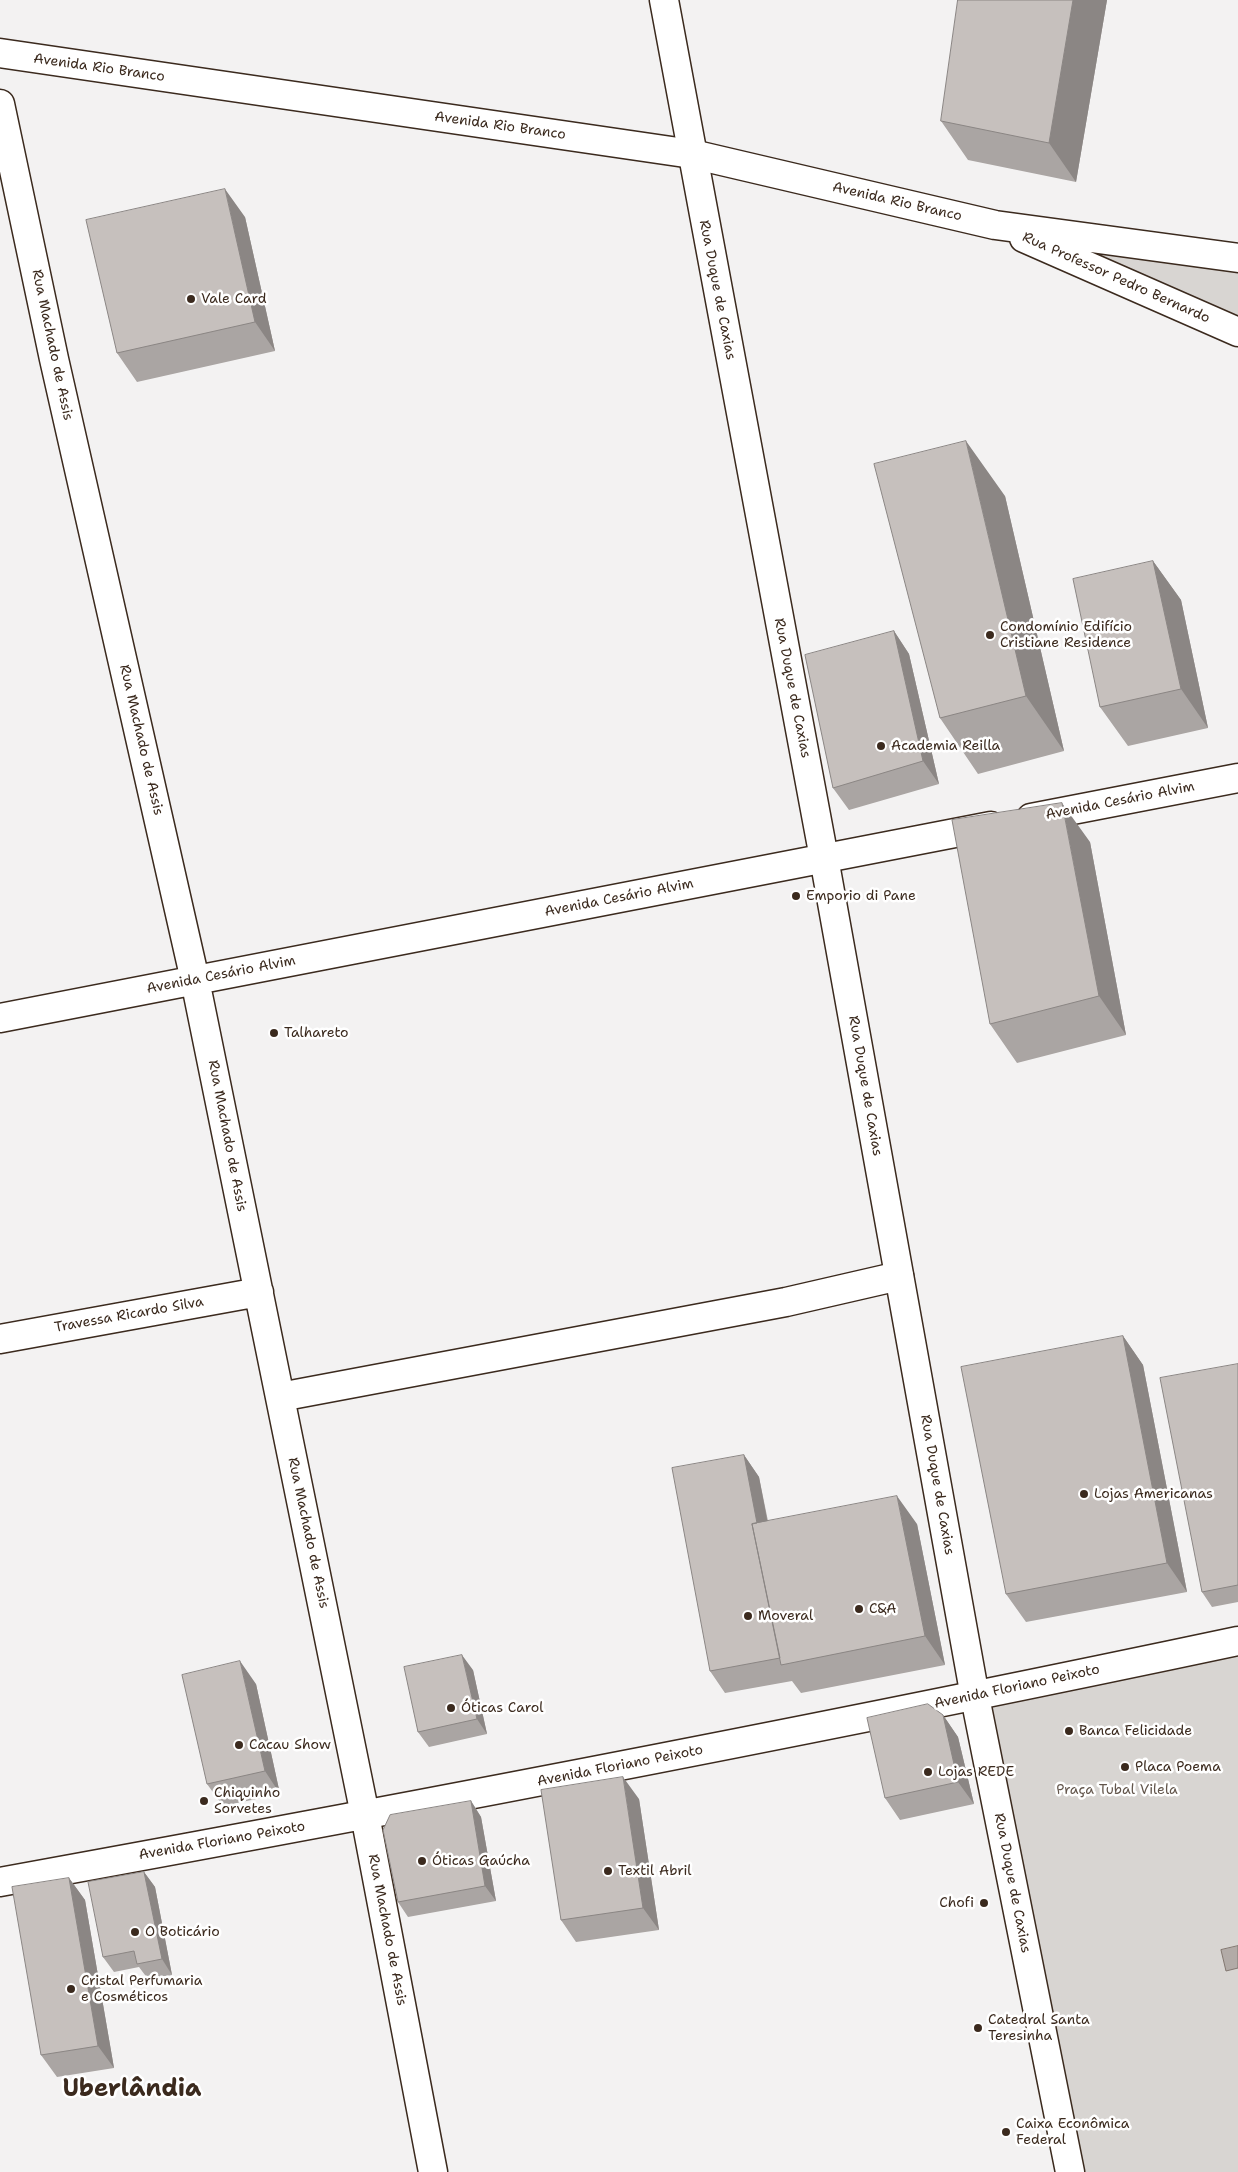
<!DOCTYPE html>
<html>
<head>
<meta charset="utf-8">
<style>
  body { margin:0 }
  canvas { display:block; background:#f3f2f2 }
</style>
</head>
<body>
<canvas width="1238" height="2172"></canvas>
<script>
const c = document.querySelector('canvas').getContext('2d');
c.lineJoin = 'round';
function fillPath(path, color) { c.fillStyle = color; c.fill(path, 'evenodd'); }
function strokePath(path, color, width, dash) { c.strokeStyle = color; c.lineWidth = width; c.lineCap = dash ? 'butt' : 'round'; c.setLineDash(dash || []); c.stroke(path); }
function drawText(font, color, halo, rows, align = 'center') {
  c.font = font + ' "Shantell Sans",sans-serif'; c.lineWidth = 5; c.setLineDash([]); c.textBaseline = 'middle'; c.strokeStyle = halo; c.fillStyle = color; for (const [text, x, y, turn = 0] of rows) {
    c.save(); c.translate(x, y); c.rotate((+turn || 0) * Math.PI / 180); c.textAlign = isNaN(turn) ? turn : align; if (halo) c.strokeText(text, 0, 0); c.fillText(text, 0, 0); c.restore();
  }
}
const green = new Path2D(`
  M995 225 1238 258V332Z
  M1238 1641V2172H1070L975 1697Z`);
const water = new Path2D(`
  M1238 1946V1968L1226 1971 1221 1950Z`);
const minor = new Path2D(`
  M0 53 692 154 995 225 1238 258
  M0 104 54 359 195 980 365 1815 433 2172
  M1024 238 1238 332
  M1031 818 1238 778
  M0 1018 991 826
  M0 1339 259 1292
  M280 1397 786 1302 899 1276
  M0 1882C414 1807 827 1728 1238 1641`);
const major = new Path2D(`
  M664 0 824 858 975 1697 1070 2172`);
const wall = new Path2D(`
  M958 0H1107L1076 182 968 160 941 121Z
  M245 217 275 351 137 382 117 353Z
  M1005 496 1064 751 978 774 940 718Z
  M1153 561 1181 600 1208 728 1128 746 1100 707Z
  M894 631 909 654 939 784 849 810 833 788Z
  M1090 842 1126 1035 1017 1063 990 1024Z
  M1123 1336 1143 1365 1187 1592 1026 1622 1006 1594Z
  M1238 1364V1602L1212 1607 1202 1592Z
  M744 1455 759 1477 768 1521 917 1524 945 1665 801 1693 792 1681 725 1693 710 1671Z
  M473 1670 487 1734 429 1747 418 1732Z
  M256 1684 280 1794 223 1806 207 1784Z
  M943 1715 958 1737 974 1804 900 1820 885 1798Z
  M639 1799 659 1930 576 1942 561 1920Z
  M471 1801 481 1817 496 1901 408 1917 398 1902Z
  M144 1872 155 1887 172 1975 148 1979 139 1967 114 1972 103 1957Z
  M69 1878 85 1900 114 2068 57 2077 41 2055Z`);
const shadedWall = new Path2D(`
  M1073 0H1107L1076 182 1049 143Z
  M225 189 245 217 275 351 255 322Z
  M966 441 1005 496 1064 751 1026 696Z
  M1153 561 1181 600 1208 728 1181 689Z
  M894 631 909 654 939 784 923 761Z
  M1062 803 1090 842 1126 1035 1099 996Z
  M1123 1336 1143 1365 1187 1592 1167 1563Z
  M744 1455 759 1477 794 1662 782 1658Z
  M897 1496 917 1524 945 1665 925 1636Z
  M462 1655 473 1670 487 1734 477 1719Z
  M240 1661 256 1684 280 1794 265 1771Z
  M943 1715 958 1737 974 1804 958 1782Z
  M623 1777 639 1799 659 1930 643 1908Z
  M471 1801 481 1817 496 1901 485 1886Z
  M144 1872 155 1887 172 1975 162 1959Z
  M69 1878 85 1900 114 2068 98 2046Z`);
const building = new Path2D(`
  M958 0H1073L1049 143 941 121Z
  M225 189 255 322 117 353 86 220Z
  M966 441 1026 696 940 718 874 464Z
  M1153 561 1181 689 1100 707 1073 579Z
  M894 631 923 761 833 788 805 655Z
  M1062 803 1099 996 990 1024 952 820Z
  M1123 1336 1167 1563 1006 1594 961 1367Z
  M1238 1364V1585L1202 1592 1160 1378Z
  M744 1455 757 1523 752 1524 780 1658 710 1671 672 1468Z
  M897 1496 925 1636 781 1665 752 1524Z
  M462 1655 477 1719 418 1732 404 1667Z
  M240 1661 265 1771 207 1784 182 1675Z
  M928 1704 943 1715 958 1782 885 1798 867 1718Z
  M623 1777 643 1908 561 1920 541 1790Z
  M471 1801 485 1886 398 1902 383 1830 390 1815Z
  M144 1872 162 1959 137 1964 134 1951 103 1957 88 1882Z
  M69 1878 98 2046 41 2055 12 1887Z`);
const markers = [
  [191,299,5,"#3b2a1e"],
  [990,635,5,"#3b2a1e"],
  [881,746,5,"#3b2a1e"],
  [796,896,5,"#3b2a1e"],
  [274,1033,5,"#3b2a1e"],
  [1084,1494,5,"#3b2a1e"],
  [859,1609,5,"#3b2a1e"],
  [748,1616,5,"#3b2a1e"],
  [451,1708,5,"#3b2a1e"],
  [1069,1731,5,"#3b2a1e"],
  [239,1745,5,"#3b2a1e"],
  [1125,1767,5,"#3b2a1e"],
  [928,1772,5,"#3b2a1e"],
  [204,1801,5,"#3b2a1e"],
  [422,1861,5,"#3b2a1e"],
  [608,1871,5,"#3b2a1e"],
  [984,1903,5,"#3b2a1e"],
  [135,1932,5,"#3b2a1e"],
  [71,1989,5,"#3b2a1e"],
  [978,2028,5,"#3b2a1e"],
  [1006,2132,5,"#3b2a1e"]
];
const streetNames = [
  ["Avenida Rio Branco",99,68,8],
  ["Avenida Rio Branco",500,126,8],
  ["Avenida Rio Branco",897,202,13],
  ["Rua Professor Pedro Bernardo",1116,278,24],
  ["Rua Duque de Caxias",717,290,79],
  ["Rua Machado de Assis",52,345,78],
  ["Rua Duque de Caxias",792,688,79],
  ["Rua Machado de Assis",141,740,77],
  ["Avenida Cesário Alvim",1120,801,-11],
  ["Avenida Cesário Alvim",619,898,-11],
  ["Avenida Cesário Alvim",221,975,-11],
  ["Rua Duque de Caxias",865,1086,80],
  ["Rua Machado de Assis",227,1136,79],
  ["Travessa Ricardo Silva",129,1315,-10],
  ["Rua Duque de Caxias",937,1485,80],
  ["Rua Machado de Assis",308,1533,78],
  ["Avenida Floriano Peixoto",1017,1687,-12],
  ["Avenida Floriano Peixoto",620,1766,-11],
  ["Avenida Floriano Peixoto",222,1841,-10],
  ["Rua Duque de Caxias",1012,1883,79],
  ["Rua Machado de Assis",387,1930,79]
];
const poiNames = [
  ["Vale Card",201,299],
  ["Condomínio Edifício",1000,627],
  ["Cristiane Residence",1000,643],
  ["Academia Reilla",891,746],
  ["Emporio di Pane",806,896],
  ["Talhareto",284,1033],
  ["Lojas Americanas",1094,1494],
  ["C&A",869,1609],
  ["Moveral",758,1616],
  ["Óticas Carol",461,1708],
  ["Banca Felicidade",1079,1731],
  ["Cacau Show",249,1745],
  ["Placa Poema",1135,1767],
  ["Lojas REDE",938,1772],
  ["Chiquinho",214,1793],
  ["Sorvetes",214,1809],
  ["Óticas Gaúcha",432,1861],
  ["Textil Abril",618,1871],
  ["Chofi",974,1903,"right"],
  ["O Boticário",145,1932],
  ["Cristal Perfumaria",81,1981],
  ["e Cosméticos",81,1997],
  ["Catedral Santa",988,2020],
  ["Teresinha",988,2036],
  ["Caixa Econômica",1016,2124],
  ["Federal",1016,2140]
];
const parkNames = [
  ["Praça Tubal Vilela",1117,1790]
];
const townNames = [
  ["Uberlândia",132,2090]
];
fillPath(green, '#d8d5d2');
fillPath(water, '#b2aba7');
strokePath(water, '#827770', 1);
strokePath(minor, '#3b2a1e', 31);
strokePath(major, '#3b2a1e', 31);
strokePath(minor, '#fff', 28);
strokePath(major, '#fff', 28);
fillPath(wall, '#aaa5a3');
fillPath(shadedWall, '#8b8684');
fillPath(building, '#c6c0bd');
strokePath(building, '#8b8684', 1);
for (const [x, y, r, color] of markers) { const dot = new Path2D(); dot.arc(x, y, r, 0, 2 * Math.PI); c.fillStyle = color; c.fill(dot); strokePath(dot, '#fff', 2); }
drawText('14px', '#3b2a1e', '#fff', streetNames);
drawText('14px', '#3b2a1e', '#fff', poiNames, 'left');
drawText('14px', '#62554b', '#fff', parkNames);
drawText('bold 24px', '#3b2a1e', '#fff', townNames);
</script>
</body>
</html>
